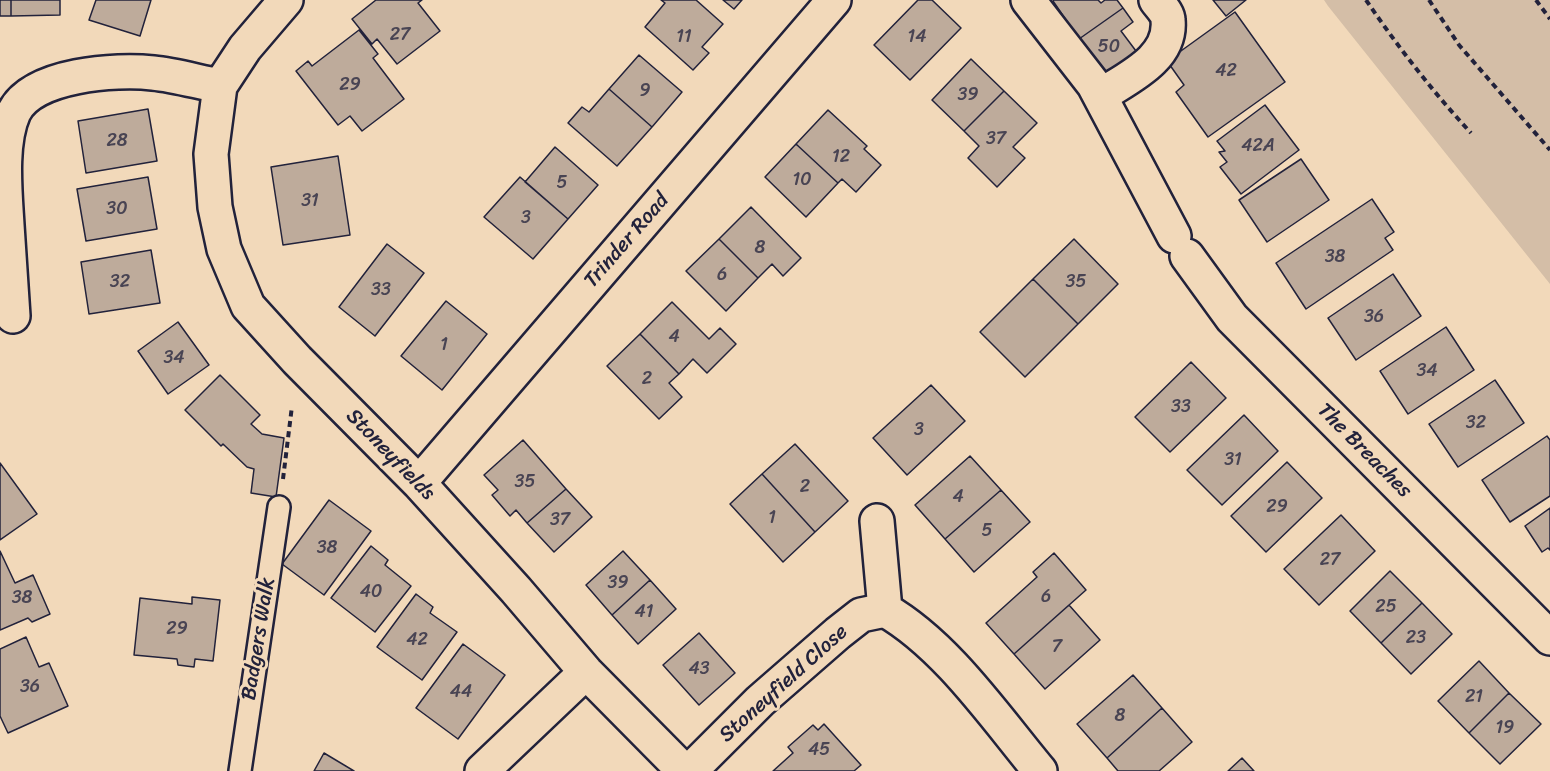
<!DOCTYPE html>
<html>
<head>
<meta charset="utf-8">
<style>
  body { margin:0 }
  canvas { display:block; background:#f2d9ba }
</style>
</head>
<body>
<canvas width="1550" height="771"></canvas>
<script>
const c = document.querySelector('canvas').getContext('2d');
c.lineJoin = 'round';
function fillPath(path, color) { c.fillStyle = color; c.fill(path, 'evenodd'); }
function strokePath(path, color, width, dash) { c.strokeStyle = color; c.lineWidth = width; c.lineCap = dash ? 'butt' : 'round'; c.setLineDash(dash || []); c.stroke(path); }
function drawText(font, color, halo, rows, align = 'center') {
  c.font = font + ' Sriracha,sans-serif'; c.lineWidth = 6; c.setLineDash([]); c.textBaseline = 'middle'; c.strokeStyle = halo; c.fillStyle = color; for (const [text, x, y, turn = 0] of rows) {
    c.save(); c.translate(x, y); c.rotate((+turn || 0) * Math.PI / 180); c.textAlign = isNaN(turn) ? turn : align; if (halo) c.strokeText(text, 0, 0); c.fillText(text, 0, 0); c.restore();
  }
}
const green = new Path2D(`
  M1324 0H1550V284L1328 6Z`);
const building = new Path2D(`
  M0 0H11V16H0Z
  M11 0H60V15L11 16Z
  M96 0H151L140 36 89 20Z
  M376 0H422L418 3 440 31 397 64 377 39 372 44 352 19Z
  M661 0H696L723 24 702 47 709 53 693 70 645 27 665 3Z
  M723 0H742L734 9Z
  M918 0H932L961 28 910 80 874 45Z
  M1054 0H1098L1101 3 1105 0H1117L1123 8 1079 39 1053 1Z
  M1213 0H1246L1226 16Z
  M1123 8 1133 22 1121 31 1139 55 1107 77 1079 39Z
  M1235 12 1285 82 1208 137 1176 92 1184 85 1167 61Z
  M359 30 378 54 373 58 404 99 362 131 350 116 338 125 296 71 308 61 312 66Z
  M639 55 682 92 652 127 609 89Z
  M971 59 1004 91 964 131 932 100Z
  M609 89 652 127 617 166 568 123 582 107 589 112Z
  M1004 91 1037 123 1013 147 1025 158 997 187 968 158 979 146 964 131Z
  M1265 105 1299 150 1241 194 1220 167 1227 162 1219 152 1225 151 1217 141Z
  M148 109 157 161 86 173 78 121Z
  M828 110 867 146 864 149 881 165 856 192 842 179 838 183 796 144Z
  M796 144 838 183 806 217 765 177Z
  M555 147 598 185 568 219 525 182Z
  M338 156 350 235 283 245 271 167Z
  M1301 159 1329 200 1267 242 1239 200Z
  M148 177 157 229 86 241 77 189Z
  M520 177 568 219 533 259 484 217Z
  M1372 199 1394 232 1385 238 1393 250 1306 309 1276 263Z
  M751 207 801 258 783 276 772 264 758 278 719 239Z
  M719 239 758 278 726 311 686 271Z
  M1074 239 1118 284 1078 324 1033 279Z
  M387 244 424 273 375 336 339 307Z
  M151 250 160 303 89 314 81 262Z
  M1393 274 1421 316 1356 360 1328 318Z
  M1033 279 1078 324 1025 377 980 332Z
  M446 301 487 334 442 390 401 356Z
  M672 302 709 339 720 328 736 344 707 373 693 359 679 374 640 334Z
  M178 322 209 365 168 394 138 351Z
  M1446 327 1474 370 1408 414 1380 371Z
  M640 334 679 374 669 383 682 397 659 419 607 366Z
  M1191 362 1226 398 1170 452 1135 417Z
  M220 375 260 415 251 424 262 434 284 438 276 497 251 493 254 469 247 467 223 444 221 446 185 410Z
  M1495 380 1524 423 1458 467 1429 424Z
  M931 385 965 421 907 475 873 438Z
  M1244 415 1278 451 1222 505 1187 470Z
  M1547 436 1550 440V496L1510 522 1482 480Z
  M523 440 566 489 527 523 516 510 510 516 492 495 498 490 484 475Z
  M795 444 848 501 815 532 762 474Z
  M970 456 1001 490 945 539 915 505Z
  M1287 462 1322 498 1266 552 1231 516Z
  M0 463 37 514 0 540Z
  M762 474 815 532 783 562 730 504Z
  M566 489 592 517 554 552 527 523Z
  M1001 490 1030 522 974 572 945 539Z
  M329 500 371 531 324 595 282 564Z
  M1550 508V550L1548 548 1542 552 1525 526Z
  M1341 515 1375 551 1319 605 1284 569Z
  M371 546 388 560 385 565 411 586 375 632 331 598Z
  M0 551 15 583 33 575 50 614 32 622 28 618 0 630Z
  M623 551 650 580 612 615 586 585Z
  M1054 553 1086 590 1014 654 986 623 1037 577 1033 572Z
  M1390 571 1422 603 1381 643 1350 611Z
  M650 580 676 609 638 644 612 615Z
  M416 594 433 607 430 613 457 632 422 680 377 647Z
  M192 597 220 600 213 661 195 659 194 667 178 665 177 659 134 655 140 598 192 604Z
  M1422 603 1452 634 1411 674 1381 643Z
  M1069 605 1100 640 1045 689 1014 654Z
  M699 633 735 673 699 705 663 665Z
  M26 637 39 667 49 663 68 706 8 733 0 716V649Z
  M463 644 505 675 458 739 416 708Z
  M1479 661 1509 693 1469 733 1438 701Z
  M1133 675 1162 708 1107 758 1077 724Z
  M1509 693 1541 724 1500 764 1469 733Z
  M1162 708 1192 742 1159 771H1118L1107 758Z
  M824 724 861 765 854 771H773L793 753 788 747 813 725 818 730Z
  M324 753 354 771H314Z
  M1242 758 1254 771H1228Z`);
const path = new Path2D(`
  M1366 0C1398 47 1433 92 1471 133
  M1429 0 1459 45 1550 150
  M1536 0 1550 19
  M283 479 292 406`);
const service = new Path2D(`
  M240 771 279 507`);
const minor = new Path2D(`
  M286 0 245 48 220 86 211 154 215 207 224 249 248 306 297 360 419 483 516 590 586 672 684 771
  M1028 0 1094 85 1174 236
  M1100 96C1127 78 1172 59 1168 20 1168 13 1160 6 1156 0
  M1187 256 1232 318 1550 638
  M13 316C11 286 9 255 7 225 5 191 0 143 14 112 33 74 116 69 153 73 175 75 198 82 220 86
  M419 483 834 0
  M877 521 885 610
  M482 771 586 672
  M690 771 760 701 838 633 861 615 885 610C946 645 995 717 1040 771`);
const numberNames = [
  ["27",400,35],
  ["11",684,37],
  ["14",917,37],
  ["50",1109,47],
  ["42",1226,71],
  ["29",350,85],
  ["9",645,91],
  ["39",968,95],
  ["37",996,139],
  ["28",117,141],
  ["42A",1258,146],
  ["12",841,157],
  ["10",802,180],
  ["5",562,183],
  ["31",310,201],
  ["30",117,209],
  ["3",526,218],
  ["8",760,248],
  ["38",1335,257],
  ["6",722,275],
  ["32",120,282],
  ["35",1076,282],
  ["33",381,290],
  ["36",1374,317],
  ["4",674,337],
  ["1",444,345],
  ["34",174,358],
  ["34",1427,371],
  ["2",647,379],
  ["33",1181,407],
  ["32",1476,423],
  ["3",919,430],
  ["31",1233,460],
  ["35",525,482],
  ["2",805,487],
  ["4",958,497],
  ["29",1277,507],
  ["1",772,518],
  ["37",560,520],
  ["5",987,531],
  ["38",327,548],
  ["27",1330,560],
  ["39",618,583],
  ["40",371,592],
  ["6",1046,597],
  ["38",22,598],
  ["25",1386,607],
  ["41",644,612],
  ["29",177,629],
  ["23",1416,638],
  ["42",417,640],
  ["7",1057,647],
  ["43",699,669],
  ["36",30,687],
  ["44",461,692],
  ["21",1474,697],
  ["8",1120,716],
  ["19",1505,728],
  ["45",819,750]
];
const streetNames = [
  ["Trinder Road",627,241,-49],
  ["The Breaches",1364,451,45],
  ["Stoneyfields",390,455,46],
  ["Badgers Walk",259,639,-81],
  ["Stoneyfield Close",784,684,-42]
];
fillPath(green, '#d4bea7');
fillPath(building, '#beab9b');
strokePath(building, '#22223b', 1.5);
strokePath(service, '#22223b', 26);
strokePath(minor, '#22223b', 38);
strokePath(path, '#22223b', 4, [6, 4.5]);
strokePath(service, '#f2d9ba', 21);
strokePath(minor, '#f2d9ba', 33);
drawText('18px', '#494453', null, numberNames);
drawText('21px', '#22223b', '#f2d9ba', streetNames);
</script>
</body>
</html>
